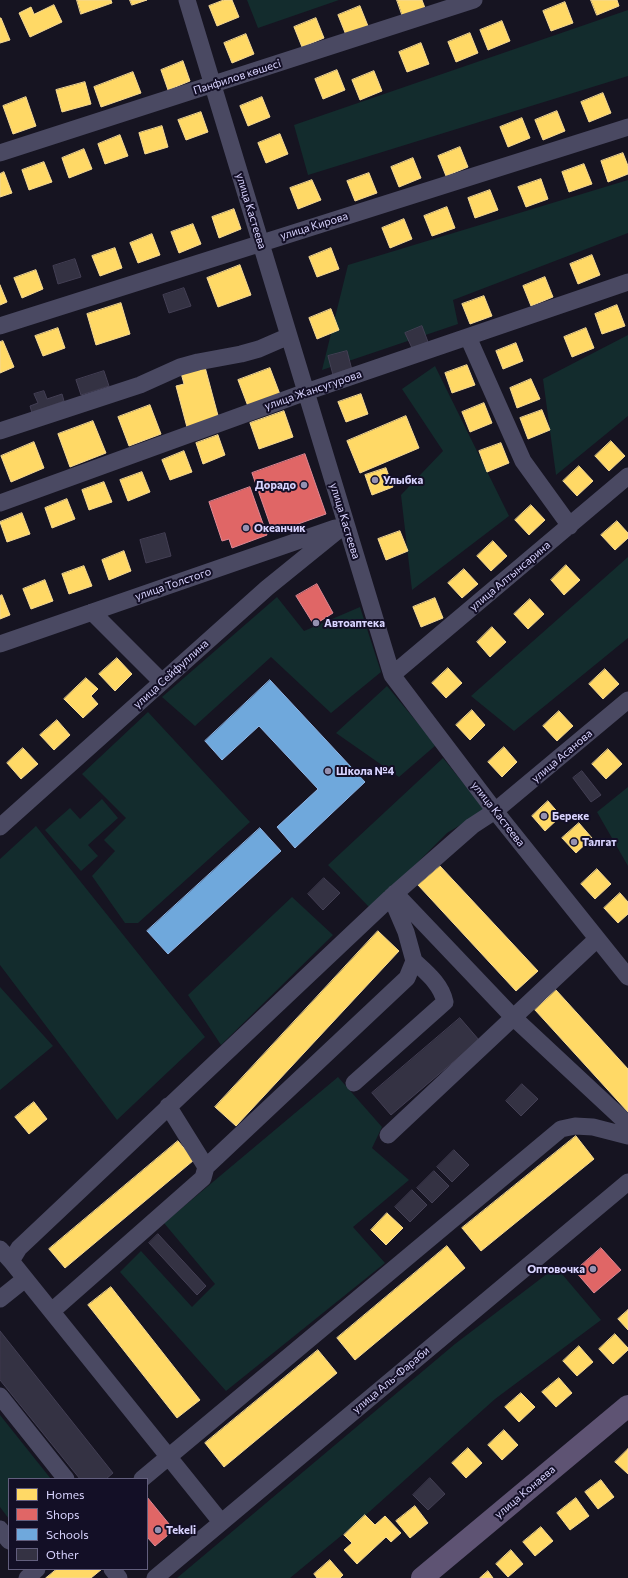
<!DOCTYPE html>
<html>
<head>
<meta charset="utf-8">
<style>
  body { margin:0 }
  #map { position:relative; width:628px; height:1578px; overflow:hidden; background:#161421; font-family:Commissioner,sans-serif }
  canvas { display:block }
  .legend { position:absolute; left:8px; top:1478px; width:140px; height:92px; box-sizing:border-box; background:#130f26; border:1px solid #625e7d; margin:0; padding:5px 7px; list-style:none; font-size:12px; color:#d9d4ff }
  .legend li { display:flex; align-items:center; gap:8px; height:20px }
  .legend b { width:20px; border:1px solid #625e7d }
</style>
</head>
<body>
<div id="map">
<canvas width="628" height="1578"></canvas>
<ul class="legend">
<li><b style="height:11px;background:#ffd966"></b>Homes</li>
<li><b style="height:11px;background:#e06666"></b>Shops</li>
<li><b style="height:11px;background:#6fa8dc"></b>Schools</li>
<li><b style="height:11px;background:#343243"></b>Other</li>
</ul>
</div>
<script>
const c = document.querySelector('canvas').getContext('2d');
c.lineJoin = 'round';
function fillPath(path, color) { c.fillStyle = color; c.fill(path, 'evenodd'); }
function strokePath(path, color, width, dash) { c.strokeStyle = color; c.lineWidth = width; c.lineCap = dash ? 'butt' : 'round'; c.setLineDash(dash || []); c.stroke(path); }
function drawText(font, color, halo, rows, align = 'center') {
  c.font = font + ' Commissioner,sans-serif'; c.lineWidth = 4; c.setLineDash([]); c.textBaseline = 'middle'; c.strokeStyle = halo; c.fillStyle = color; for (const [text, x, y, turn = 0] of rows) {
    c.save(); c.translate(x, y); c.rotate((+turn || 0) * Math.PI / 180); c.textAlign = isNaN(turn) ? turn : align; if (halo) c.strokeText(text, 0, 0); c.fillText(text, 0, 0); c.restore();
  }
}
const green = new Path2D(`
  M247 0H339L258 28Z
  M628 10V76L308 175 294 125Z
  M628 180V233L453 300 458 324 322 370 348 265Z
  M628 335V416L556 475 543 379Z
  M435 366 509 516 412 590 401 495 443 451 402 389Z
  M628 557V638L514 731 471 696Z
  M277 597 304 631 360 607 381 672 331 713 271 657 195 726 162 697Z
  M387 686 436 745 399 777 336 733Z
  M148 712 250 822 138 923H125L92 876 115 851 104 840 126 818 82 774Z
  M443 758 485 810 447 833 371 909 328 865Z
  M628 787V866L597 812Z
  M102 799 118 818 88 845 98 856 81 871 45 830 70 808 80 819Z
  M36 826 205 1037 117 1120 0 965V859Z
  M292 897 333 935 221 1045 188 995Z
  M0 987 53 1046 0 1090Z
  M338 1077 382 1127 372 1148 409 1180 353 1227 385 1263 226 1391 120 1272 141 1251 192 1307 215 1284 164 1223Z
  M556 1267 601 1320 495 1399 359 1521 290 1578H177L455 1344Z
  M0 1415 51 1479H9V1519L0 1507Z`);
const homes = new Path2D(`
  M77 0H111L112 3 81 14Z
  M130 0H147L132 5Z
  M224 0H232L239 17 217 26 209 6Z
  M397 0H422L425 8 403 17Z
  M591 0H617L619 6 597 15Z
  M565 2 573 23 551 31 543 11Z
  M54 5 62 22 30 37 19 13 31 7 34 14Z
  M360 6 368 26 346 35 338 15Z
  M0 18H1L10 40 0 43Z
  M316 18 324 38 302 47 294 27Z
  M502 21 510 41 488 50 480 30Z
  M470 33 478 53 456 62 448 42Z
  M246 34 254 54 232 63 224 43Z
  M421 43 429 64 407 72 399 52Z
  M183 61 190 81 168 90 161 70Z
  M337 70 345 90 323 99 315 79Z
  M374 71 382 91 360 100 352 80Z
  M133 72 141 93 101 107 94 87Z
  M85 82 91 104 62 112 56 90Z
  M603 93 611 113 589 122 581 102Z
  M26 97 36 126 13 134 3 106Z
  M262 97 270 117 248 126 240 106Z
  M557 111 565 131 543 140 535 120Z
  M201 112 208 132 186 140 178 120Z
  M522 118 530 138 508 147 500 127Z
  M162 126 168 147 145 154 139 133Z
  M280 134 288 154 266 163 258 143Z
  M120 135 128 156 105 164 98 144Z
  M460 147 468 167 446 176 438 156Z
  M84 149 92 169 69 178 62 158Z
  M623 153 628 166V174L608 182 601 161Z
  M413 158 421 178 399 187 391 167Z
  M44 162 52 182 29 190 22 170Z
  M584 164 592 184 569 192 562 172Z
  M4 172 12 193 0 197V174Z
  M369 173 377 193 355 201 347 181Z
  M541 179 548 199 526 207 518 187Z
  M312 180 321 200 298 209 290 188Z
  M490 190 498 210 475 218 468 198Z
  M447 207 455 228 432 236 424 216Z
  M234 209 241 229 219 238 212 217Z
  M404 219 412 239 390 248 382 228Z
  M193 224 201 244 179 253 171 232Z
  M152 234 160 255 138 263 130 243Z
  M115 248 122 268 100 276 92 256Z
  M331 248 339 269 317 277 309 257Z
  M592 255 600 275 578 284 570 264Z
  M240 265 251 295 218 307 207 278Z
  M36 270 43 289 22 298 14 278Z
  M545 277 553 297 531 306 523 286Z
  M0 285 7 302 0 305Z
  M484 296 492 316 470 324 462 304Z
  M121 303 130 334 96 345 87 314Z
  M617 305 625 326 602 334 595 314Z
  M331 309 339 330 317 339 309 318Z
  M58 328 65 348 43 356 35 336Z
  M586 328 594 348 572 357 564 337Z
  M3 341 14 367 0 373V342Z
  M516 343 523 361 503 369 496 351Z
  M467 365 475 385 452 393 445 373Z
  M205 367 220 423 188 431 176 386 184 384 181 373Z
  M270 368 281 397 249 409 238 380Z
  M531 379 540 399 517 408 510 388Z
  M361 394 368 414 346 422 338 402Z
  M484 403 492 423 470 432 462 412Z
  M150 405 161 434 129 446 118 417Z
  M542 410 550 430 528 439 520 418Z
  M284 411 293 437 259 449 250 423Z
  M406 416 419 448 360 473 347 441Z
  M93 421 106 453 70 467 58 434Z
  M218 435 225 455 203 464 196 443Z
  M611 441 625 456 609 471 595 456Z
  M34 442 44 468 11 482 1 456Z
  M501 443 509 463 487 472 479 451Z
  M184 451 192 472 170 480 162 460Z
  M579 466 593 481 577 496 563 481Z
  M386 468 393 487 372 495 365 475Z
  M142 472 150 492 128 501 120 480Z
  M104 482 112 502 89 510 82 490Z
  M67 499 75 519 52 528 45 508Z
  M531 505 545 520 529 535 515 520Z
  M22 513 30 534 7 542 0 522Z
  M617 521 628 533V538L615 550 601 535Z
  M400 531 408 551 386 560 378 539Z
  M493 541 507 556 491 571 477 556Z
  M124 551 131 571 109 580 102 560Z
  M566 565 580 580 564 595 551 580Z
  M84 566 92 586 69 594 62 574Z
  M464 569 478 584 462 598 448 583Z
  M45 580 53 601 31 609 23 589Z
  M2 595 10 615 0 619V596Z
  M435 598 443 618 421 627 413 607Z
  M530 599 544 614 528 629 514 614Z
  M492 627 506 642 490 657 477 642Z
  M117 658 132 674 115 691 99 674Z
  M448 668 462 683 446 698 432 683Z
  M605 669 619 684 603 699 589 684Z
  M86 678 98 689 91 696 98 704 83 718 64 699Z
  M472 710 485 725 470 740 456 725Z
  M559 711 573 726 557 741 543 726Z
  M57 720 70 735 54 750 40 735Z
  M504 747 517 762 502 777 488 762Z
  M23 748 38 764 21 779 7 763Z
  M608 749 622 764 606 779 592 764Z
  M548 801 561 816 545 831 532 816Z
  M579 823 592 838 576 853 562 838Z
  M440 866 538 971 516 991 418 885Z
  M597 869 611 884 595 899 581 884Z
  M620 893 628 902V914L618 923 604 908Z
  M378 931 399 951 236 1126 215 1107Z
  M556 990 628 1069V1112L535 1010Z
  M34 1102 47 1119 29 1134 15 1117Z
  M576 1136 594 1159 481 1251 462 1228Z
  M178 1141 194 1160 65 1268 49 1249Z
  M387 1213 403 1228 386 1245 371 1230Z
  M447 1246 465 1268 355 1360 337 1338Z
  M111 1287 200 1400 177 1418 88 1305Z
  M628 1310V1330L618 1319Z
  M615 1334 628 1348V1350L613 1364 599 1349Z
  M579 1346 593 1362 577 1376 563 1361Z
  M318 1350 337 1373 224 1467 205 1443Z
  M559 1378 572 1393 556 1407 542 1392Z
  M521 1393 535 1407 519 1422 505 1407Z
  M504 1430 518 1445 502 1460 488 1445Z
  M468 1448 482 1463 466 1478 452 1463Z
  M628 1449V1474L615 1462Z
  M601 1480 614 1497 598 1509 585 1492Z
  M576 1498 589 1516 570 1530 557 1513Z
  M415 1506 428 1523 410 1538 396 1521Z
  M365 1515 375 1525 385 1516 401 1533 391 1542 386 1537 357 1564 344 1550 352 1543 344 1535Z
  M541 1527 553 1541 535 1556 523 1542Z
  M511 1550 523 1564 508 1577 496 1564Z
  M330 1560 343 1575 340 1578H317L314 1574Z
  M57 1569H102L91 1578H46Z
  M488 1571 493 1578H480Z`);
const shops = new Path2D(`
  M305 454 326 514 273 533 252 473Z
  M250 487 267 535 232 548 229 539 222 541 209 502Z
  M317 584 333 613 314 625 296 596Z
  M601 1248 621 1270 594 1293 575 1271Z
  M147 1497 174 1530 155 1546 147 1537Z`);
const schools = new Path2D(`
  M270 680 365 782 295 848 277 827 318 789 259 726 222 760 205 741Z
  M260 828 281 851 168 954 147 931Z`);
const building = new Path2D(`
  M75 259 81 277 58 284 53 266Z
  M184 288 191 306 169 313 163 295Z
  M422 326 428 342 412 348 405 333Z
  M347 351 352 370 333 375 328 356Z
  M104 371 109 386 81 395 76 380Z
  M44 391 47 399 62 394 64 401 32 413 30 406 38 403 34 394Z
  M165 533 171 556 146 563 140 540Z
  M582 771 601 795 591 802 573 778Z
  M324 878 340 893 323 910 308 894Z
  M460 1018 479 1040 391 1115 372 1093Z
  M522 1084 538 1099 521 1116 506 1101Z
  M454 1150 469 1165 452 1182 437 1167Z
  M434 1171 449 1186 432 1203 417 1188Z
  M412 1190 427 1205 410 1222 395 1207Z
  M158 1234 206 1286 197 1295 149 1243Z
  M0 1331 113 1473 106 1479H80L0 1380Z
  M430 1478 445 1494 428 1510 413 1495Z`);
const minor = new Path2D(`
  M187 0 392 675 495 811 628 977
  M0 153 474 0
  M0 326 628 127
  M468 337 523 461 570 526
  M0 431 140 385 180 367 198 362 241 354 259 349 289 336
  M0 503 306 392 628 282
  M92 612 162 682
  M0 644 335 528
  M392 675 628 476
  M0 827 267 588 346 524
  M395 893 513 1017 628 1124
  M354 1083 445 1002C441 984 427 973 414 961
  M388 1135 597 939
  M206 1167 407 978 414 961 406 932 391 897
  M0 1249 11 1261
  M0 1299 25 1279
  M52 1311 203 1178 206 1167 168 1106
  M0 1396 66 1479
  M142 1479 561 1129 575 1126 593 1127 628 1136
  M221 1522 11 1261 19 1248 391 897 472 826 495 811 628 700
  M0 1529 9 1541
  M112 1569 119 1578
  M27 1578 37 1569
  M155 1578 628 1182`);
const major = new Path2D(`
  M422 1578 628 1406`);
const markers = [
  [375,480,4,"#9591b1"],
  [304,485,4,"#9591b1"],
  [246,528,4,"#9591b1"],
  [316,623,4,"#9591b1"],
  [328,771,4,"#9591b1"],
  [544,816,4,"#9591b1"],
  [574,842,4,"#9591b1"],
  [593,1269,4,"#9591b1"],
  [158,1530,4,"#9591b1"]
];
const streetNames = [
  ["Панфилов көшесі",237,77,-18],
  ["улица Кастеева",251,211,73],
  ["улица Кирова",314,226,-17],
  ["улица Жансугурова",313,390,-19],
  ["улица Кастеева",345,521,73],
  ["улица Алтынсарина",510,576,-40],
  ["улица Толстого",173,584,-19],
  ["улица Сейфуллина",171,674,-42],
  ["улица Асанова",562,756,-40],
  ["улица Кастеева",498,814,52],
  ["улица Аль-Фараби",391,1380,-40],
  ["улица Конаева",525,1492,-40]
];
const poiNames = [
  ["Улыбка",383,480],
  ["Дорадо",296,485,"right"],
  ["Океанчик",254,528],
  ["Автоаптека",324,623],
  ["Школа №4",336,771],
  ["Береке",552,816],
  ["Талгат",582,842],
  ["Оптовочка",585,1269,"right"],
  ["Tekeli",166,1530]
];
fillPath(green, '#132c2d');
fillPath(homes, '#ffd966');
strokePath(homes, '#f4d894', 1);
fillPath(shops, '#e06666');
strokePath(shops, '#de8794', 1);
fillPath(schools, '#6fa8dc');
strokePath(schools, '#8fb5e6', 1);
fillPath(building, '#343243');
strokePath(building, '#433f54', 1);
strokePath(minor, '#4a4962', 17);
strokePath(major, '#5e5373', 22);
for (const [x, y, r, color] of markers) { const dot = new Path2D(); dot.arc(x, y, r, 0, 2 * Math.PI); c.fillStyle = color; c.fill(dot); strokePath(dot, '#130f26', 1.5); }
drawText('11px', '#d9d4ff', '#130f26', streetNames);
drawText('bold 11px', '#d9d4ff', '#130f26', poiNames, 'left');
</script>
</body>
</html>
